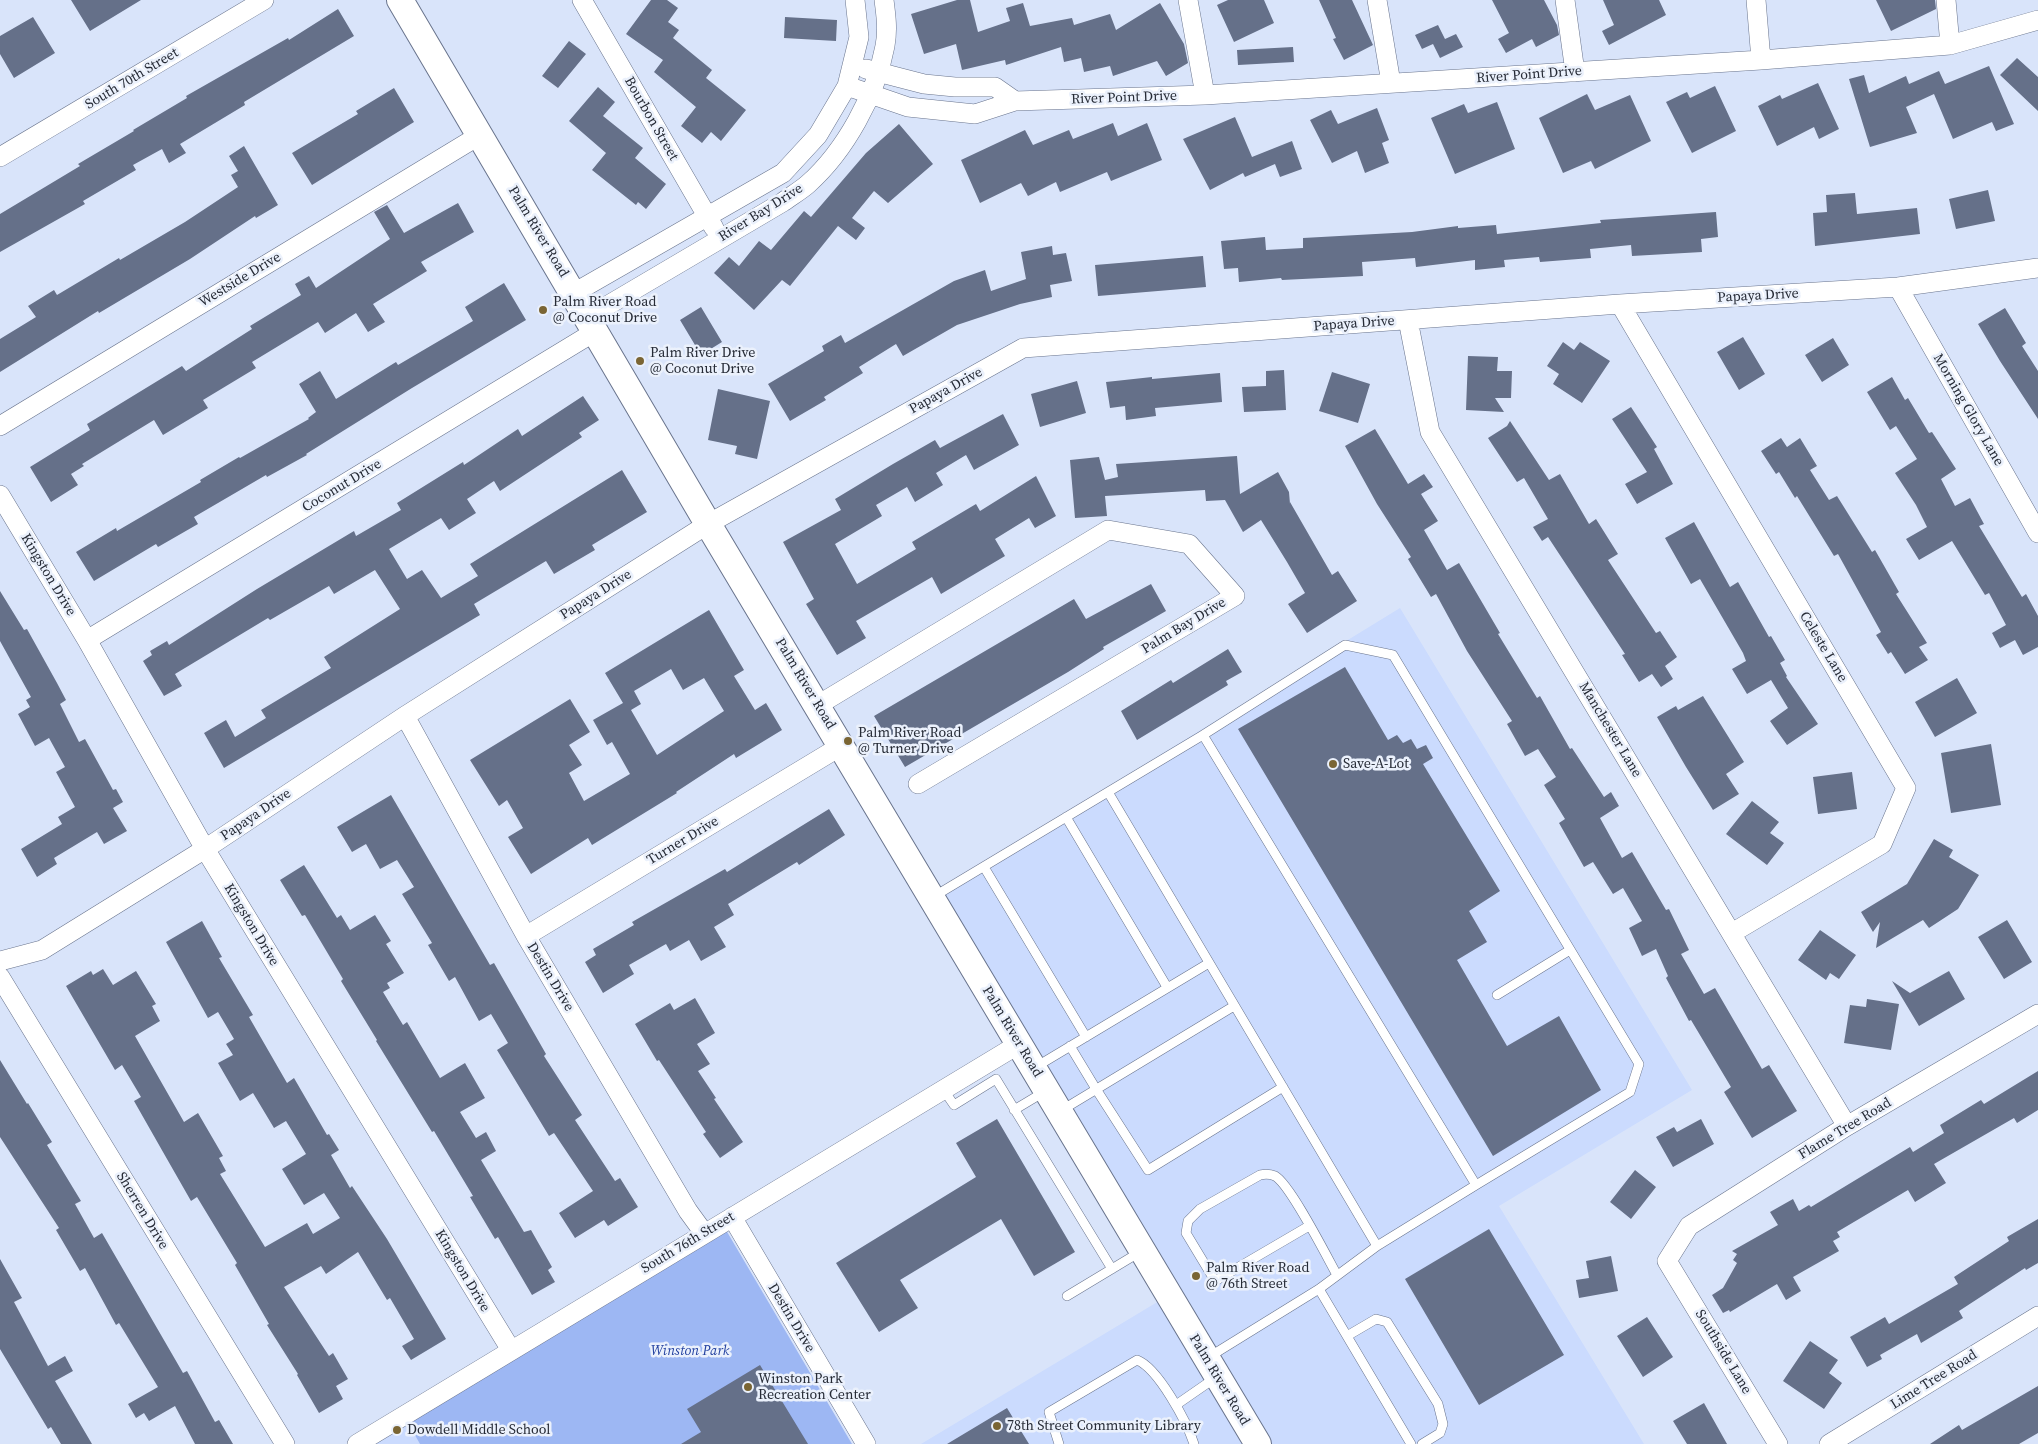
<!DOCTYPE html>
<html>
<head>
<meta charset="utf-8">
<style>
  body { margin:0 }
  canvas { display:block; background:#d9e4fa }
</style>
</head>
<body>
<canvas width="2038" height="1444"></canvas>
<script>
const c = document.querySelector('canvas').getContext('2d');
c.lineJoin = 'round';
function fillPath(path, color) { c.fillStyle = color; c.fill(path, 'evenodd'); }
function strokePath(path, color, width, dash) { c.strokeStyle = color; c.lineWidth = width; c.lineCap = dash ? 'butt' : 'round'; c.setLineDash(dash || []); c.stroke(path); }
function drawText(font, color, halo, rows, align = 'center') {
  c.font = font + ' "Source Serif 4",serif'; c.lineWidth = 5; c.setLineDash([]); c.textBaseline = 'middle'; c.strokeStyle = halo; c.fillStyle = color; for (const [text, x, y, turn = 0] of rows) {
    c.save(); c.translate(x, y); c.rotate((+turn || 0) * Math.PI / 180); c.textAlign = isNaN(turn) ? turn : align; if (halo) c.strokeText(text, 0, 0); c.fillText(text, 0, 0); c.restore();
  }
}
const built = new Path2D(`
  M1400 608 1692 1090 1499 1206 1644 1444H1267L935 893Z
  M1164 1298 1253 1444H921Z
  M405 1416 422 1444H357Z`);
const green = new Path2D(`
  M723 1225 852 1444H420L402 1412Z`);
const building = new Path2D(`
  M71 0H141L90 31Z
  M651 0H667L678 8 668 22 679 30 673 38 712 70 706 78 746 110 721 141 711 132 702 143 681 126 696 107 654 72 663 60 626 34Z
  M957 0H970L978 32 1010 21 1006 8 1023 3 1030 26 1072 18 1074 25 1110 14 1116 30 1160 3 1184 44 1188 63 1166 76 1157 61 1113 76 1110 66 1084 72 1081 58 1064 62 1061 47 1006 65 1005 60 962 70 956 44 924 54 911 14Z
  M1228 0H1264L1274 23 1234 42 1217 5Z
  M1319 0H1352L1373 45 1344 60 1333 39 1336 38Z
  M1492 0H1544L1557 25 1559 35 1536 47 1532 39 1506 53 1498 39 1509 33Z
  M1603 0H1659L1666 15 1609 45 1602 31 1614 25Z
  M1876 0H1935L1936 9 1891 31Z
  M338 9 354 36 244 102 245 105 180 144 186 153 169 163 162 149 133 165 136 170 83 201 85 204 0 252V214L80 166 78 164 134 131 133 130 187 98 186 96 288 38 289 40Z
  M33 17 55 53 14 78 0 54V36Z
  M785 17 837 20 836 41 784 38Z
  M1438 25 1445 39 1456 34 1463 47 1440 58 1433 44 1422 49 1415 35Z
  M569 41 586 54 558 88 542 76Z
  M1293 47 1294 62 1238 65 1237 50Z
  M2017 58 2038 77V111L2000 75Z
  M1989 66 2014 124 1996 131 1992 122 1953 139 1934 94 1906 107 1917 133 1870 147 1849 79 1864 75 1869 93 1906 76 1909 84 1939 71 1945 84Z
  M1818 83 1839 129 1819 139 1814 127 1777 146 1758 106 1780 95 1782 99Z
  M1715 86 1736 131 1692 153 1666 102 1687 92 1690 98Z
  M598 87 615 102 603 116 643 148 635 158 666 184 646 209 638 202 636 205 592 170 606 153 569 121Z
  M394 88 414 122 312 185 292 153 358 114 356 111Z
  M1587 94 1595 110 1630 95 1651 141 1595 169 1591 161 1563 173 1539 118Z
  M1497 102 1515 149 1455 174 1431 118 1464 104 1468 113Z
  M1377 108 1389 140 1382 143 1389 163 1365 173 1357 151 1332 163 1310 120 1331 110 1338 124Z
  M1235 117 1252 157 1292 141 1302 169 1280 177 1275 164 1245 177 1243 173 1210 190 1183 139Z
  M1113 123 1118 136 1147 123 1162 160 1111 181 1107 172 1060 192 1056 182 1028 196 1021 183 980 203 961 160 1025 130 1033 145 1069 130 1073 139Z
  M899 124 933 164 888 203 874 191 852 218 865 228 856 240 838 226 790 286 782 280 754 310 714 273 729 257 739 266 759 241 771 250 804 211 811 217 866 153Z
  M244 146 278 205 256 218 255 216 190 259 99 313 98 311 0 372V339L36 317 28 306 54 290 57 295 119 258 120 260 185 222 238 187 231 175 238 171 229 156Z
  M1988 190 1995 221 1956 229 1949 199Z
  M1855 193 1857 214 1917 208 1920 234 1815 246 1813 213 1827 212 1826 195Z
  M458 203 474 232 421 262 427 271 373 304 385 322 368 332 356 313 325 333 318 322 252 362 256 368 203 400 208 408 163 435 154 420 82 464 84 466 71 474 78 485 51 502 30 467 90 430 87 424 182 366 186 371 252 329 250 326 301 295 295 284 309 276 316 288 390 239 374 212 387 205 404 233Z
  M1716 212 1718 237 1701 239 1702 252 1632 256 1631 245 1590 249 1591 258 1540 262 1539 257 1504 260 1505 267 1475 270V260L1416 267 1415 258 1362 262 1363 276 1282 280 1281 278 1239 282 1238 268 1224 269 1221 241 1265 237 1266 250 1303 248V238L1412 232 1458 226V228L1496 225 1497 234 1601 223 1600 220Z
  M1052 246 1053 255 1066 253 1072 281 1050 285 1052 297 1020 304 957 325 903 356 896 344 859 367 863 373 824 397 826 400 790 421 768 384 824 351 822 346 841 335 845 343 954 281 985 270 991 291 1026 279 1021 252Z
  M1203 256 1206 287 1098 296 1095 265Z
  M504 283 526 320 412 388 306 454 307 455 267 477 266 475 194 517 198 524 158 547 156 544 94 581 76 552 116 528 117 531 201 482 200 480 239 457 240 458 309 419 308 418 316 412 299 384 320 371 336 399 396 362 398 365 473 321 465 307Z
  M701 307 722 342 701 355 680 320Z
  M2005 308 2026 343 2022 346 2038 371V419L2000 361 1978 324Z
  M1743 337 1765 374 1739 390 1717 352Z
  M1833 338 1849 365 1822 382 1805 355Z
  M1563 342 1574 350 1580 342 1610 361 1582 403 1553 384 1559 374 1547 366Z
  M1468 356 1498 357 1497 371H1512L1511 398H1495L1504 412 1466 410Z
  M1284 370 1286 410 1244 412 1242 387 1266 386V371Z
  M1332 372 1370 384 1358 423 1319 411Z
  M1220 373 1222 402 1155 408 1156 416 1126 420 1125 406 1110 408 1106 382 1152 377V379Z
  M1892 377 1905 400 1908 398 1929 433 1932 432 1956 469 1941 479 1955 506 1970 498 1984 524 1979 526 2022 597 2026 594 2038 616V647L2023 655 2015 640 2000 648 1992 633 2006 625 1989 593 1985 595 1952 541 1919 560 1906 539 1927 527 1916 505 1895 473 1917 459 1896 426 1890 430 1867 392Z
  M1077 381 1086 413 1040 427 1031 394Z
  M718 389 770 401 757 459 735 454 737 446 708 440Z
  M583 396 599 420 579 433 582 437 500 491 494 481 467 499 476 513 449 530 441 518 389 549 407 579 422 570 441 598 478 576 470 564 622 470 647 512 592 545 595 550 554 574 546 561 474 604 480 615 224 768 204 733 226 720 235 737 266 718 261 710 331 668 324 657 400 609 375 570 334 594 329 586 270 620 268 618 175 674 182 686 164 696 143 661 152 655 150 651 167 641 169 645 257 589 354 531 356 536 401 510 397 503 463 462 464 465 518 429 522 436Z
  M1631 407 1657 447 1654 449 1673 484 1637 504 1625 484 1647 472 1612 419Z
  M1003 414 1019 445 974 470 966 455 936 473 943 485 915 502 907 487 876 505 882 516 835 544 857 584 916 549 912 542 976 504 980 511 1036 476 1056 516 1035 528 1029 518 995 539 1005 556 941 594 932 577 856 621 866 638 837 655 806 604 814 599 783 542 841 510 835 499 893 464 935 440 940 448Z
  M1510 421 1549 480 1560 474 1589 524 1596 519 1618 554 1608 560 1656 633 1660 631 1677 657 1665 666 1673 679 1661 687 1652 674 1639 682 1622 655 1625 654 1548 537 1542 541 1533 527 1548 519 1524 478 1517 482 1488 438 1507 426Z
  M1375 429 1408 484 1424 474 1433 487 1421 494 1438 521 1424 530 1447 570 1459 563 1500 633 1498 634 1537 698 1540 696 1570 749 1572 748 1604 797 1611 792 1619 806 1600 818 1622 858 1632 852 1666 910 1669 909 1689 950 1681 954 1704 994 1715 988 1762 1069 1769 1065 1797 1111 1752 1138 1724 1092 1731 1087 1691 1020 1689 1021 1666 978 1668 976 1656 949 1642 956 1629 928 1642 921 1623 888 1613 894 1593 862 1584 867 1559 823 1565 819 1544 785 1556 777 1538 749 1525 756 1507 724 1512 721 1467 651 1436 594 1431 597 1408 559 1411 557 1377 504 1345 446Z
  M1781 438 1787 447 1800 438 1817 466 1810 470 1829 500 1837 496 1872 552 1875 550 1899 592 1896 594 1927 643 1919 647 1928 660 1905 674 1891 652 1888 654 1876 635 1881 632 1838 554 1834 556 1797 496 1795 498 1779 472 1776 474 1761 451Z
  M1237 456 1240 494 1278 472 1289 492 1290 504V502L1332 575 1338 571 1357 601 1307 633 1288 604 1305 593 1287 562 1261 520 1243 532 1225 500 1206 501 1205 490 1105 496 1107 516 1075 518 1070 460 1099 457 1105 480 1118 477 1116 464Z
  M1694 522 1730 587 1738 582 1769 637 1771 636 1785 660 1780 663 1787 676 1786 677 1818 724 1787 745 1770 721 1788 708 1771 680 1747 694 1732 669 1746 661 1743 653 1700 579 1691 584 1665 538Z
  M1151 584 1166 611 1103 647 1104 649 1068 672 905 767 874 716 1074 599 1086 619Z
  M0 591 24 630 27 629 57 683 66 700 60 704 79 742 85 739 113 790 116 789 123 802 113 808 127 831 104 844 97 832 54 858 57 864 37 877 21 849 62 824 58 817 75 807 56 772 65 767 49 738 35 746 18 714 30 707 26 700 31 697 0 641Z
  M709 610 744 670 734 676 755 710 766 703 782 730 736 758 734 754 676 792 677 793 592 845 588 838 531 874 508 837 523 828 507 800 499 806 470 760 570 699 590 732 569 745 582 765 569 773 584 801 630 774 612 742 607 745 593 720 623 703 605 673ZM671 669 683 690 704 678 724 711 657 755 631 710 641 704 634 691Z
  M1228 649 1242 672 1226 681 1228 685 1137 740 1121 711 1171 680 1173 683Z
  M1345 667 1388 740 1397 735 1403 743 1411 739 1417 749 1426 745 1433 758 1423 764 1500 891 1469 911 1487 942 1457 960 1507 1046 1559 1016 1601 1090 1493 1156 1238 729Z
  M1957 678 1977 713 1935 737 1915 702Z
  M1703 696 1744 762 1726 774 1739 794 1713 810 1686 767 1657 717 1676 706 1678 710Z
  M1991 744 2001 805 1951 813 1941 753Z
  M1852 772 1857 809 1818 814 1813 777Z
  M391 795 490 965 494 963 546 1054 544 1056 582 1115 575 1120 615 1181 620 1178 638 1207 608 1226 604 1220 575 1238 559 1213 593 1191 554 1133 549 1136 497 1050 508 1043 491 1014 479 1021 455 977 449 981 428 945 432 943 402 894 414 887 397 860 380 869 366 844 352 852 337 827Z
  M1752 801 1779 822 1770 833 1784 843 1767 865 1726 834Z
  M829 809 845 835 799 865 797 862 728 904 734 915 714 927 726 947 701 961 689 940 670 951 666 944 629 965 634 974 603 993 585 962 596 955 593 949 634 925 632 922 725 869 727 872Z
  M1934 839 1953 850 1949 857 1979 875 1958 909 1929 928 1923 920 1876 948 1880 922 1873 932 1861 912 1907 884Z
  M304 865 337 918 341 915 350 930 375 915 391 941 386 944 404 973 387 983 390 988 383 992 403 1025 407 1022 440 1078 465 1063 485 1098 460 1112 476 1138 486 1132 496 1151 481 1160 524 1232 531 1230 552 1267 548 1270 555 1282 532 1295 498 1237 495 1239 470 1197 473 1196 434 1131 432 1132 376 1041 377 1040 341 981 343 979 305 915 302 916 280 880Z
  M2007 920 2032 962 2004 979 1978 937Z
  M202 921 222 957 219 958 253 1015 249 1017 287 1083 294 1078 327 1135 329 1134 339 1150 331 1155 350 1188 352 1186 387 1239 446 1339 411 1360 402 1346 414 1339 390 1298 387 1300 358 1252 326 1274 321 1266 284 1287 329 1356 333 1353 348 1379 336 1386 343 1399 319 1413 297 1375 298 1374 267 1325 269 1324 235 1265 237 1263 197 1197 191 1201 163 1152 134 1101 141 1097 122 1065 115 1070 66 986 91 971 93 975 103 969 113 985 136 971 156 1004 152 1006 160 1021 135 1036 184 1122 198 1113 223 1156 219 1158 226 1171 220 1174 265 1247 307 1223 313 1234 340 1218 324 1193 304 1205 282 1169 306 1154 286 1121 274 1128 253 1093 240 1101 218 1063 233 1055 226 1044 234 1039 218 1012 208 1018 166 942Z
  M1820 930 1856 955 1839 979 1830 973 1826 980 1798 960Z
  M1949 971 1965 999 1919 1026 1892 981 1910 993Z
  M695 998 715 1033 697 1044 710 1064 698 1071 716 1098 714 1099 743 1142 720 1158 703 1134 706 1132 659 1060 657 1061 635 1024 670 1003 674 1010Z
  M1867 999 1899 1004 1891 1050 1844 1043 1850 1005 1866 1007Z
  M0 1060 27 1104 28 1103 52 1142 47 1145 81 1201 75 1204 94 1238 102 1233 183 1373 187 1371 215 1422 219 1420 233 1444H195L175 1406 149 1421 144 1413 136 1418 128 1404 158 1387 119 1323 116 1325 85 1268 80 1271 56 1230 59 1228 0 1137Z
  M2038 1071V1110L2017 1123 2014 1118 1934 1164 1946 1183 1915 1202 1908 1190 1837 1232 1840 1237 1833 1241 1839 1251 1793 1277 1801 1291 1786 1300 1777 1284 1730 1312 1729 1310 1723 1313 1712 1295 1723 1288 1737 1263 1733 1260 1737 1254 1732 1251 1778 1225 1770 1212 1793 1199 1799 1211 1809 1205 1811 1207 1910 1147 1913 1152 1944 1133 1940 1125 1981 1100 1984 1104Z
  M997 1119 1075 1252 1034 1276 1001 1219 900 1280 918 1308 879 1332 836 1263 976 1177 956 1143Z
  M1701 1119 1714 1144 1673 1167 1656 1137 1674 1127 1677 1132Z
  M1635 1170 1656 1187 1631 1219 1610 1202Z
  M2038 1219V1263L2026 1270 2025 1268 1959 1311 1963 1318 1921 1343 1917 1334 1880 1355 1882 1359 1867 1367 1850 1337 1885 1317 1889 1324 1958 1284 1954 1277 2009 1241 2007 1237Z
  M1489 1229 1564 1355 1479 1405 1405 1279Z
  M1611 1256 1618 1291 1579 1298 1576 1280 1589 1278 1586 1261Z
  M0 1259 22 1298 14 1302 48 1366 65 1356 73 1371 55 1381 92 1444H61L51 1427 48 1429 0 1349Z
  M1647 1317 1673 1357 1643 1377 1617 1336Z
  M1810 1341 1838 1360 1829 1373 1842 1383 1824 1409 1783 1381Z
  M760 1365 808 1444H681L701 1432 687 1409Z
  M2038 1386V1433L2019 1444H1930L1959 1425 1962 1430Z
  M1704 1403 1727 1444H1687L1673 1421Z
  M1007 1408 1029 1444H947Z`);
const lane = new Path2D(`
  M1203 735 1345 645 1393 655 1639 1064 1630 1092 1476 1185
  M1108 792 1377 1246
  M1066 817 1167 987
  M984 867 1086 1037
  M933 897 1203 735 1476 1185 1377 1246 1319 1289 1209 1357
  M1497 995 1570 950
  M1070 1046 1096 1089 1148 1170 1283 1087
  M1034 1068 1209 963
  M943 1089 954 1105 996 1079 1112 1269
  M1014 1110 1044 1092
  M1062 1110 1234 1006
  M1309 1226 1215 1281 1186 1233 1188 1221 1200 1209 1260 1175C1265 1174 1270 1174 1275 1176 1290 1184 1327 1257 1337 1275
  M1319 1289 1411 1444
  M1067 1296 1140 1252
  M1347 1336 1376 1319 1387 1322 1438 1404 1443 1424 1440 1433 1422 1444
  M1176 1405 1215 1378
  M1059 1444 1049 1412 1137 1360C1158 1368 1187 1422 1194 1444`);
const street = new Path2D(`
  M582 0 714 228
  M1188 0 1205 95
  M1377 0 1391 83
  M1565 0 1575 72
  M1756 0 1761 60
  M1946 0 1950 45
  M866 69 924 84 955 87H995L1015 101
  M847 86 908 107 975 114 1015 101 1205 95 1761 60 1950 45 2038 20
  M0 157 264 0
  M1898 287 2038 533
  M574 293 783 173 818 135 847 86 859 37 855 0
  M1620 304 1906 788 1882 844 1732 933
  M588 317 783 202C791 196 800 191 808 184 845 151 876 95 885 46 888 30 886 15 884 0
  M1408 320 1430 432 1847 1126
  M0 426 480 135
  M0 495 87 640 205 849 511 1350
  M87 640 596 331
  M818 705 1108 530 1189 544 1235 596 918 784
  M405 716 526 936 688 1211 704 1233
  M526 936 841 746
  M0 961 42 950 205 849 405 716 708 524 1023 348 1620 304 1898 287 2038 268
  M0 977 285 1444
  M732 1217 866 1444
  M357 1444 1019 1044
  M1778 1444 1667 1261 1689 1226 1847 1126 2038 1014
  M1829 1444 2038 1316`);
const secondary = new Path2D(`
  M400 0 708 524 1258 1444`);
const markers = [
  [543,310,5,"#7a6534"],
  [640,361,5,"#7a6534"],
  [848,741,5,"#7a6534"],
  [1333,764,5,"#7a6534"],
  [1196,1276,5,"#7a6534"],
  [748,1387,5,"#7a6534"],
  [997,1426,5,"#7a6534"],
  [397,1430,5,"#7a6534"]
];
const streetNames = [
  ["River Point Drive",1529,75,-4],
  ["South 70th Street",132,79,-31],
  ["River Point Drive",1124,98,-2],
  ["Bourbon Street",651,119,60],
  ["River Bay Drive",761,213,-32],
  ["Palm River Road",538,232,59],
  ["Westside Drive",240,280,-31],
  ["Papaya Drive",1758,296,-3],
  ["Papaya Drive",1354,324,-4],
  ["Papaya Drive",946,391,-29],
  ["Morning Glory Lane",1968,410,60],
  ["Coconut Drive",342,486,-31],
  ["Kingston Drive",48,575,59],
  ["Papaya Drive",596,595,-32],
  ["Palm Bay Drive",1184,626,-31],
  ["Celeste Lane",1823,647,59],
  ["Palm River Road",805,684,59],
  ["Manchester Lane",1610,730,59],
  ["Papaya Drive",256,815,-34],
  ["Turner Drive",683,841,-31],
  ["Kingston Drive",251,925,59],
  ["Destin Drive",550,977,59],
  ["Palm River Road",1012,1032,59],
  ["Flame Tree Road",1845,1129,-31],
  ["Sherren Drive",142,1211,59],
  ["South 76th Street",688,1243,-31],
  ["Kingston Drive",462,1271,59],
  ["Destin Drive",791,1318,59],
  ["Southside Lane",1723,1352,59],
  ["Palm River Road",1219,1380,59],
  ["Lime Tree Road",1934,1380,-32]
];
const poiNames = [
  ["Palm River Road",553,302],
  ["@ Coconut Drive",553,318],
  ["Palm River Drive",650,353],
  ["@ Coconut Drive",650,369],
  ["Palm River Road",858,733],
  ["@ Turner Drive",858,749],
  ["Save-A-Lot",1343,764],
  ["Palm River Road",1206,1268],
  ["@ 76th Street",1206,1284],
  ["Winston Park",758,1379],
  ["Recreation Center",758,1395],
  ["78th Street Community Library",1007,1426],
  ["Dowdell Middle School",407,1430]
];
const parkNames = [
  ["Winston Park",690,1351]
];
fillPath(built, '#cbdbfe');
fillPath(green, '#9db7f3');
fillPath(building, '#657089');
strokePath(lane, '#69748d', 10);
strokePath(street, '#69748d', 20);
strokePath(secondary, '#69748d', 28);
strokePath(lane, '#fff', 9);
strokePath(street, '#fff', 19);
strokePath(secondary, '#fff', 26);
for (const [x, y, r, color] of markers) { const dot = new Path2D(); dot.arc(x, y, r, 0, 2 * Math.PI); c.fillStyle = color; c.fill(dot); strokePath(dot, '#ebf1fc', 2); }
drawText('14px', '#262b36', '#ebf1fc', streetNames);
drawText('14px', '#262b36', '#ebf1fc', poiNames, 'left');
drawText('italic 14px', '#2442a0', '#ebf1fc', parkNames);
</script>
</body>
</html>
